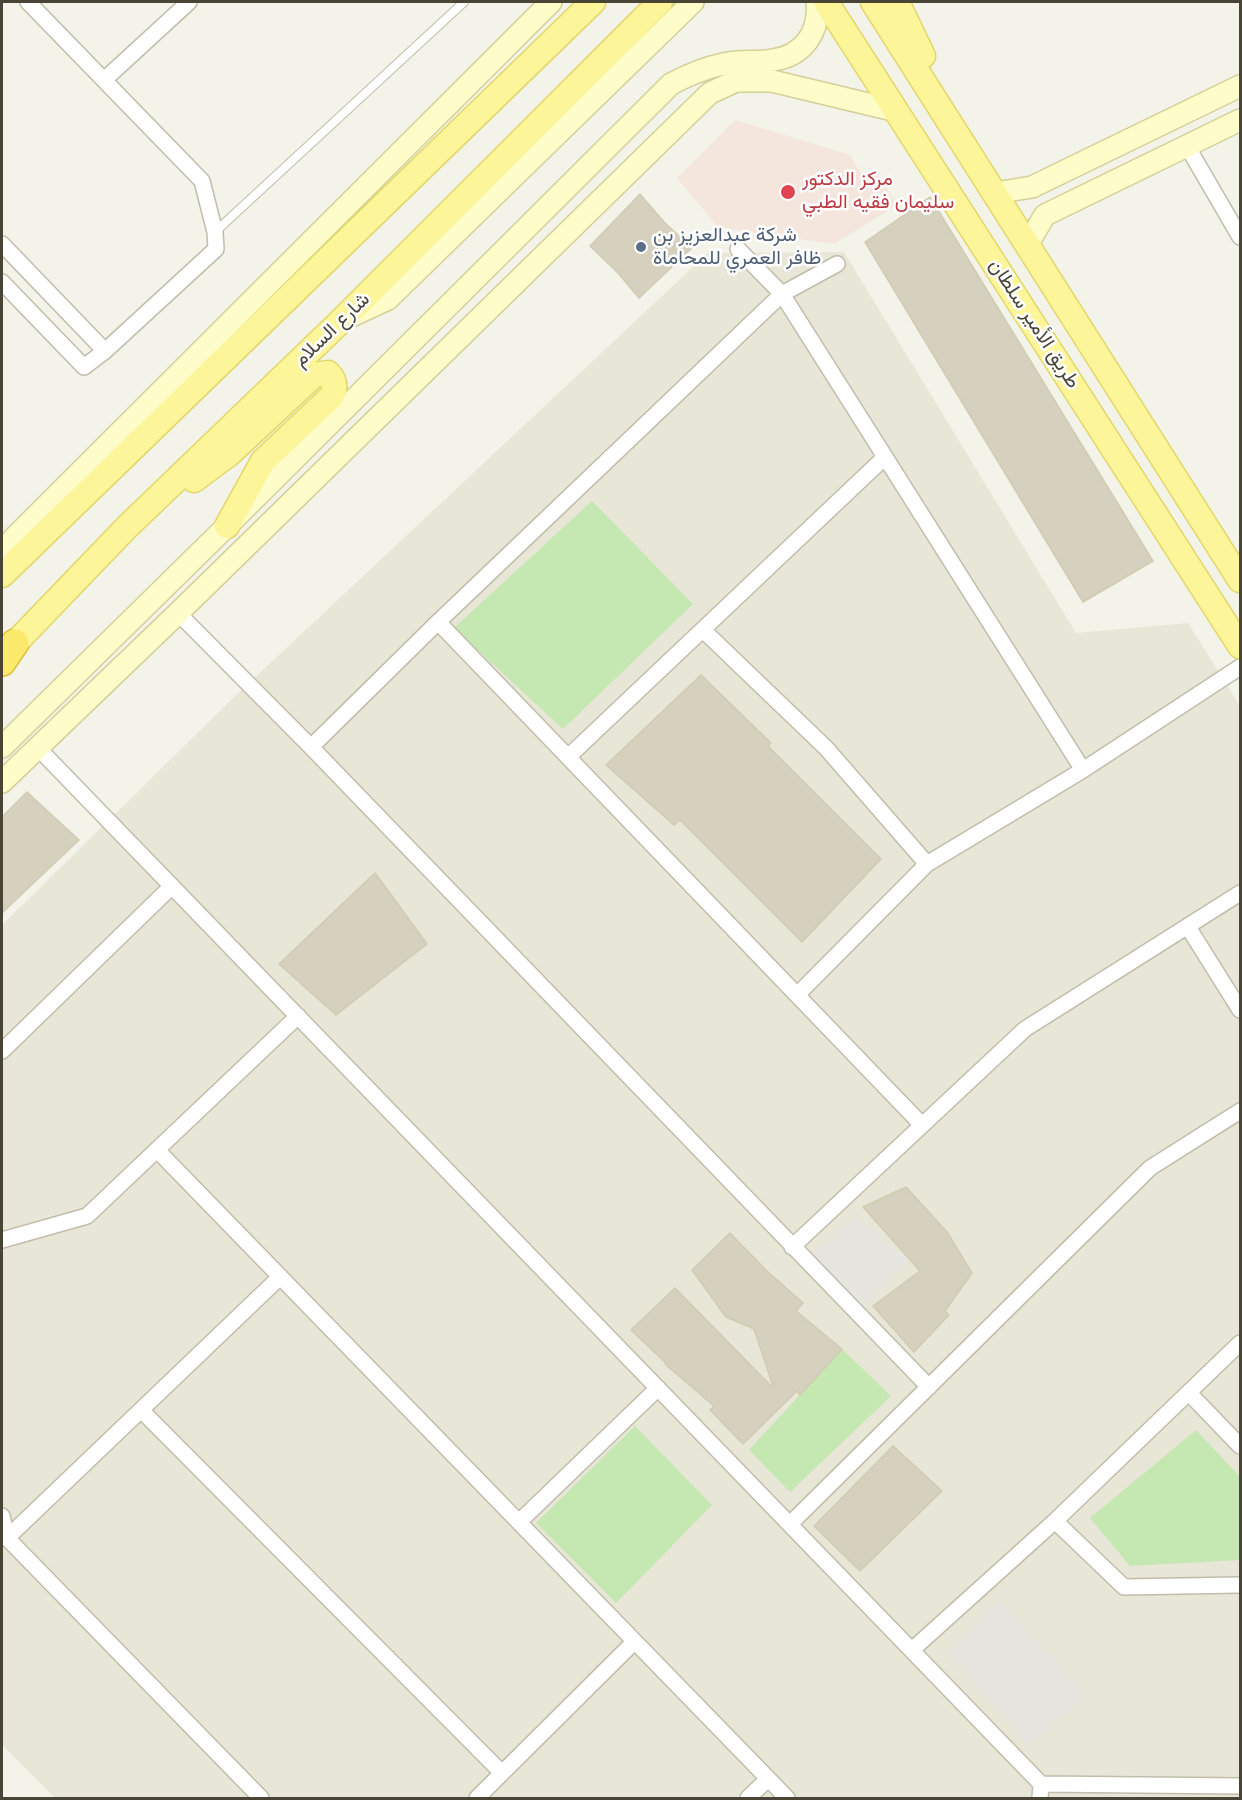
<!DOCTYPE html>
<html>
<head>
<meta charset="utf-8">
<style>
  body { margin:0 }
  #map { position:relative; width:1242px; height:1800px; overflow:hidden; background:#f4f3e9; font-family:"Space Grotesk",sans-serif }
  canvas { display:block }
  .frame { position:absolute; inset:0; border:3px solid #484537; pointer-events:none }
</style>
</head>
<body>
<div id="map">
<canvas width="1242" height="1800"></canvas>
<div class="frame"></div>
</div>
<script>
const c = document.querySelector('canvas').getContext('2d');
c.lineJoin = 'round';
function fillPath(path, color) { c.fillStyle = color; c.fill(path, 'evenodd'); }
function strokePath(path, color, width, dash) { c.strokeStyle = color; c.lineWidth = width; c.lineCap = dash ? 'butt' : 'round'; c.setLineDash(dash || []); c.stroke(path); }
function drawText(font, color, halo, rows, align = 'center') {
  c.font = font + ' "Space Grotesk",Vazirmatn,sans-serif'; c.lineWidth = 5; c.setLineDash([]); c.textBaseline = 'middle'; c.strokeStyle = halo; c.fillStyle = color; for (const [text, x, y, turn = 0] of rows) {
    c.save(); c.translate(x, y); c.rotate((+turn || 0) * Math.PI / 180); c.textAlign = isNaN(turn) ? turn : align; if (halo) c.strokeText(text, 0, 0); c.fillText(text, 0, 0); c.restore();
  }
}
const residential = new Path2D(`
  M844 252 1076 633 1188 623 1240 706V1798H55L2 1745V925L233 698 708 253Z`);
const medical = new Path2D(`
  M735 120 850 155 862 175 875 169 897 205 834 244 718 227 677 178Z`);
const green = new Path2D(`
  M592 501 693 604 563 729 454 628Z
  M842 1349 891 1396 790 1492 749 1450Z
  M635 1426 712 1505 616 1603 536 1523Z
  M1196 1430 1240 1477V1560L1130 1566 1090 1518Z`);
const parking = new Path2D(`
  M856 1218 909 1260 856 1312 805 1259Z
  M999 1600 1086 1695 1029 1745 949 1653Z`);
const building = new Path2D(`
  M640 194 664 222 692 248 639 298 618 273 590 246Z
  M930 197 1153 561 1083 602 865 242Z
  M701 675 771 743 768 746 881 859 802 942 680 820 674 825 606 765Z
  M27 792 79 840 2 913V817Z
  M375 873 427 944 336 1015 279 964Z
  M906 1187 947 1232 972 1273 945 1311 949 1315 914 1352 873 1306 920 1271 863 1207Z
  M730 1233 766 1270 803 1303 796 1311 842 1349 800 1395 797 1391 743 1444 710 1410 714 1406 665 1364 666 1363 631 1330 675 1288 774 1389 754 1329 726 1317 692 1270Z
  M893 1446 942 1491 860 1571 814 1526Z`);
const lane = new Path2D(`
  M215 232 464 2`);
const street = new Path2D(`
  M28 2 202 181 215 232 216 249 105 351
  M104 80 189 2
  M1187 146 1240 237
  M2 244 105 351 84 367 2 282
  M738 249 782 294 1083 770
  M178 613 311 747 929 1387
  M438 622 922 1125
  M703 630 826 748 927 864
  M311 747 438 622 782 294 837 264
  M38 748 1041 1784
  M568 757 885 457
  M1188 927 1240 1010
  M797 995 927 864 1083 770 1240 667
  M2 1051 172 886
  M157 1150 787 1798
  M2 1240 87 1216 298 1016
  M792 1247 1025 1029 1240 893
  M1189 1393 1240 1446
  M141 1410 502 1773
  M2 1516 7 1538 261 1798
  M1055 1521 1124 1587 1240 1585
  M519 1522 658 1388
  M790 1524 1150 1168 1240 1111
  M7 1538 280 1277
  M913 1649 1055 1521 1240 1343
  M477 1798 634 1642
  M748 1798 768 1779
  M1040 1798 1041 1784 1240 1786`);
const secondary = new Path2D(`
  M995 193 1032 187 1240 86
  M1027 245 1045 215 1240 120
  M347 318 388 299 693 2
  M2 553 13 539 551 2
  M2 747 227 526 671 84C688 75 704 68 723 64 739 60 757 63 773 60 804 56 820 31 817 2
  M2 782 178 613 710 93 736 81H772L897 111`);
const primary = new Path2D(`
  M826 2 1240 646
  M873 2 1240 580
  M897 2 923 56
  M194 480 229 454 314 375 328 373C335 380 336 387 332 396L263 461 227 526
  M2 575 593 2
  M2 657 126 528 343 319 660 2`);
const highway = new Path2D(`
  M2 662 15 643`);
const markers = [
  [788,192,8,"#e0444e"],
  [641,247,6,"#5c6f8a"]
];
const healthNames = [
  ["مركز الدكتور",802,180],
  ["سليمان فقيه الطبي",802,203]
];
const serviceNames = [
  ["شركة عبدالعزيز بن",653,236],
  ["ظافر العمري للمحاماة",653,259]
];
const streetNames = [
  ["طريق الأمير سلطان",1034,324,57],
  ["شارع السلام",332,330,-44]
];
fillPath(residential, '#e8e6d7');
fillPath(medical, '#f4e5dd');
fillPath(green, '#c5e8b2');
fillPath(parking, '#e6e5e0');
fillPath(building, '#d6d1be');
strokePath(building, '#d0cbb2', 1.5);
strokePath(lane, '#c0bdab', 10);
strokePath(street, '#c0bdab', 18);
strokePath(secondary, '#d3d099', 24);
strokePath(primary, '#e2d769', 27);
strokePath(highway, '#dcc23c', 30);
strokePath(lane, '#fff', 8);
strokePath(street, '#fff', 15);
strokePath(secondary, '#fefcc9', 21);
strokePath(primary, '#fdf599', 24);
strokePath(highway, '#fcea6c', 27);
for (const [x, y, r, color] of markers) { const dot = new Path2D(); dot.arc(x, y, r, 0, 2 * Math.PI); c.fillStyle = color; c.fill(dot); strokePath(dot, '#fff', 2); }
drawText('20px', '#be3a42', '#fff', healthNames, 'left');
drawText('20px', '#4e5e75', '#fff', serviceNames, 'left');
drawText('20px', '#484537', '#fff', streetNames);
</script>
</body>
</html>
